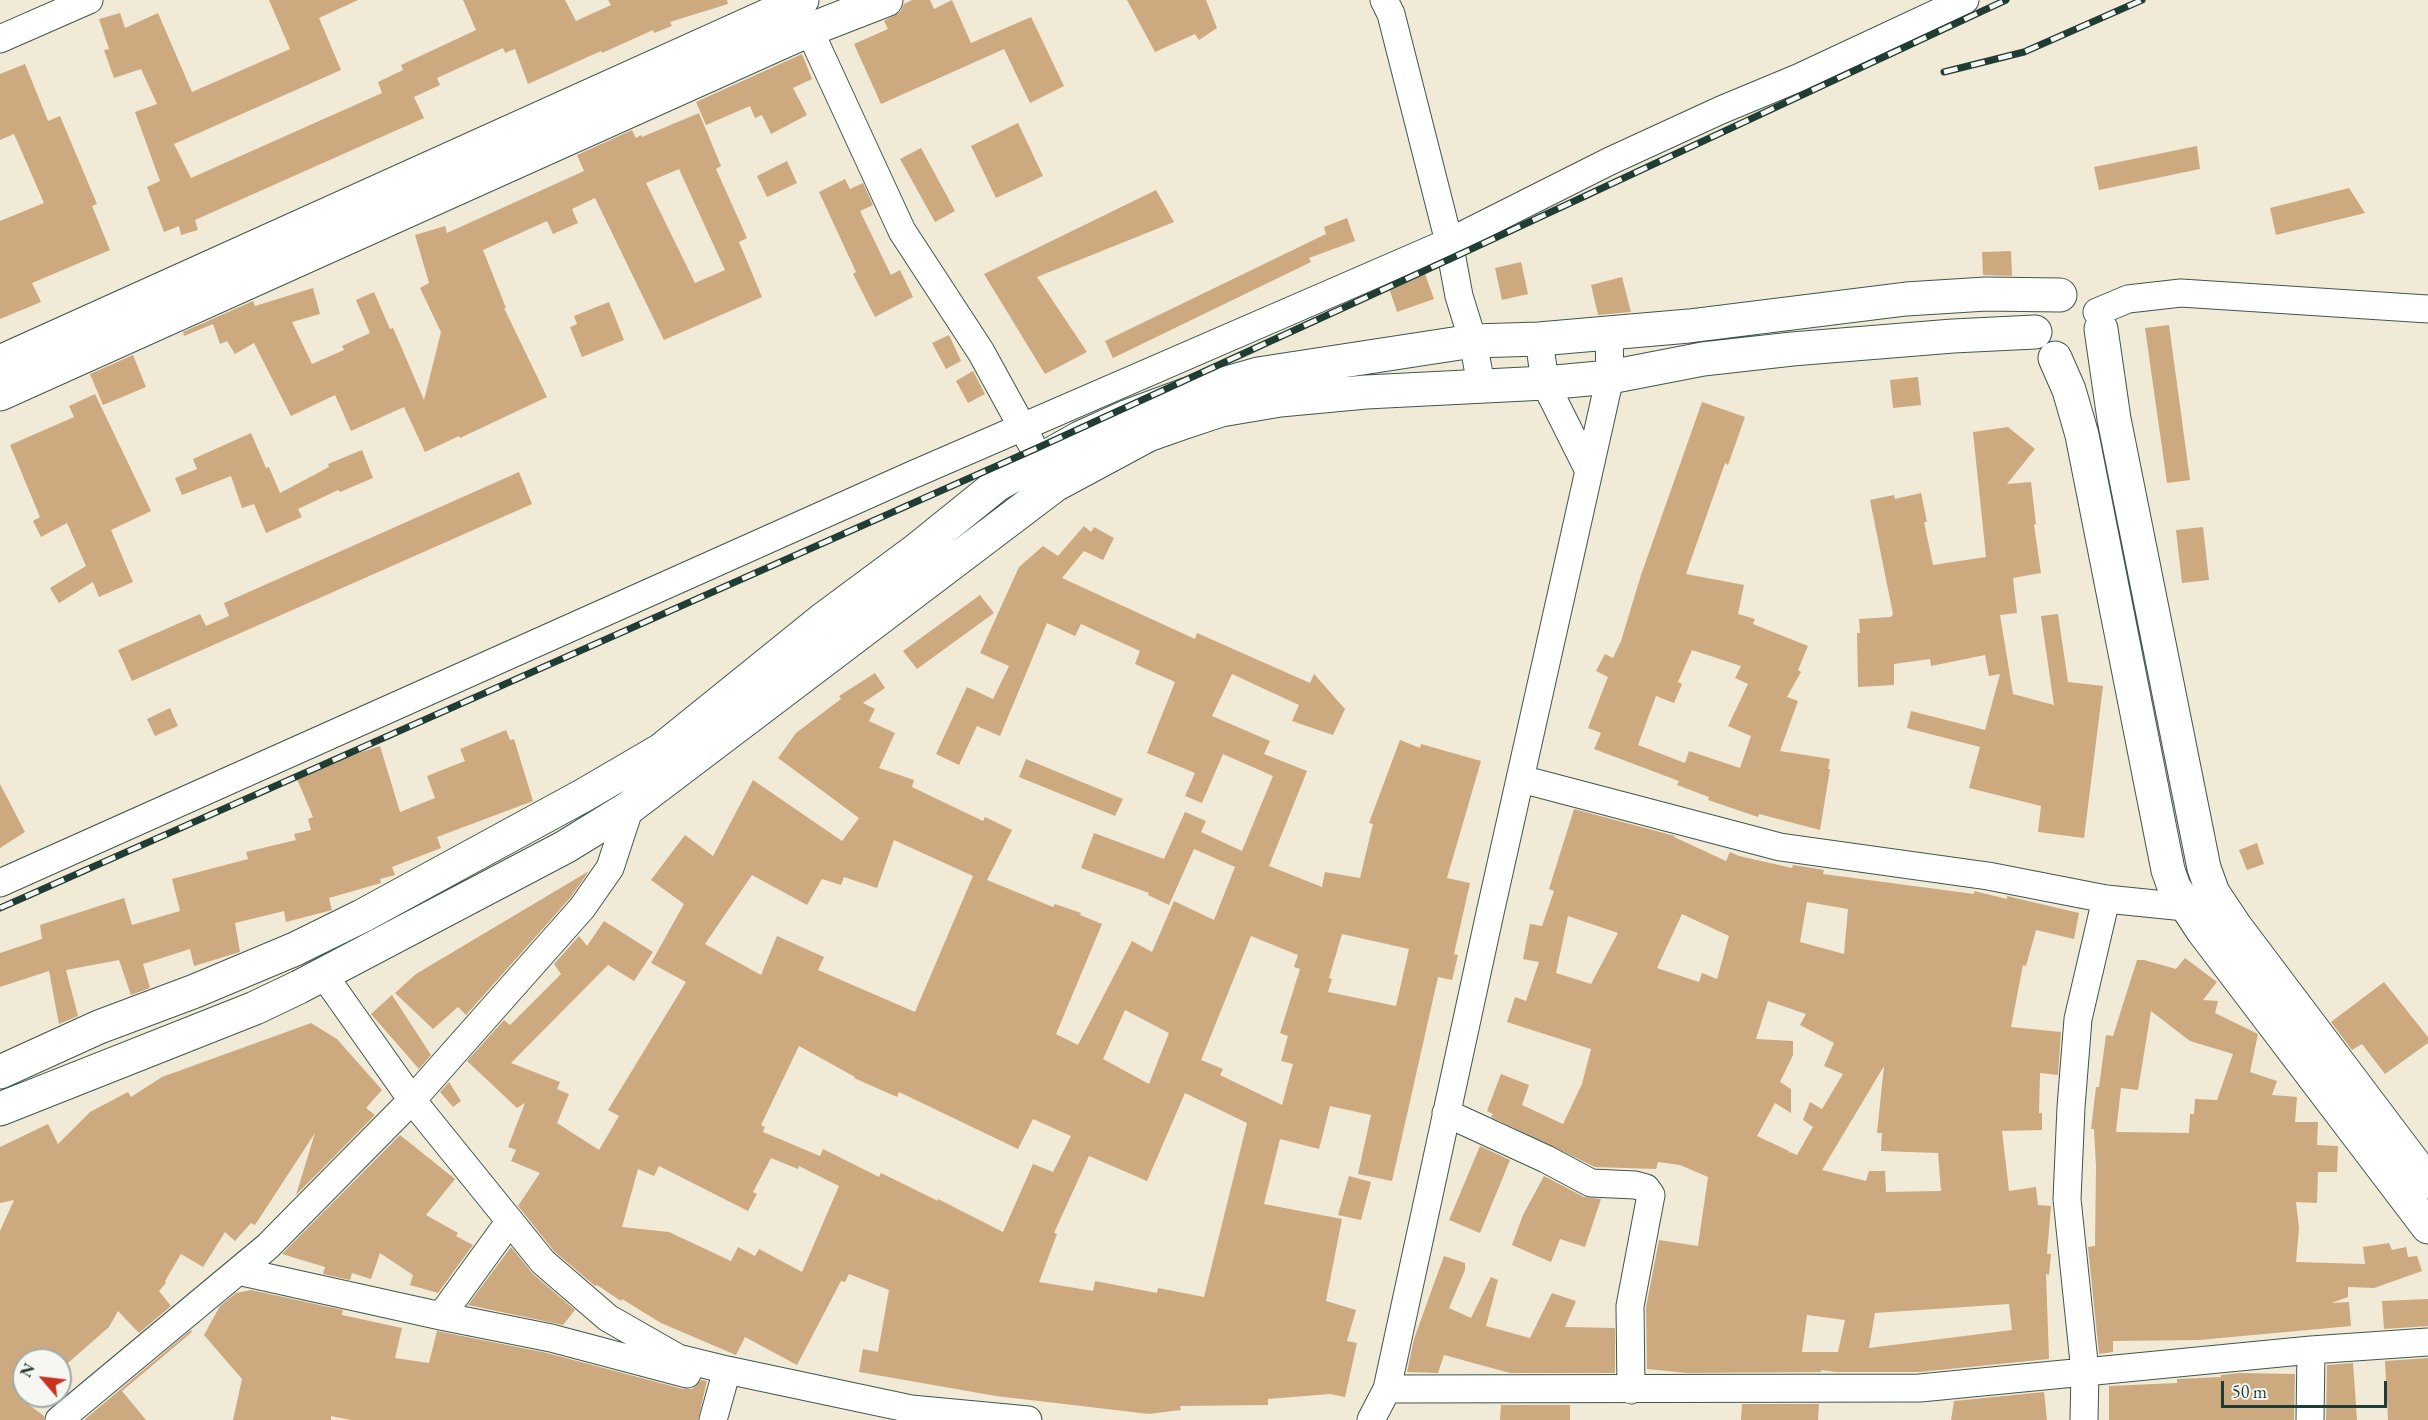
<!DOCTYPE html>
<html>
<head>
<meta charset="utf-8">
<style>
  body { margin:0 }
  #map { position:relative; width:2428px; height:1420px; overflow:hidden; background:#f1ead6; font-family:"EB Garamond",serif }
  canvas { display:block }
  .north { position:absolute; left:12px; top:1348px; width:60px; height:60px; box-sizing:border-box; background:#f6f6f2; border:2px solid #a0aca6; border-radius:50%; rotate:298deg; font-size:16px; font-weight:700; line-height:24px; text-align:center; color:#1f3d34 }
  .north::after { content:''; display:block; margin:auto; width:21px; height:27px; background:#c8321e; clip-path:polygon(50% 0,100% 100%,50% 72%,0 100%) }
  .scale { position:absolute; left:2221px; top:1381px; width:166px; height:27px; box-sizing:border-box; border:3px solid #1f3d34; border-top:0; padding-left:8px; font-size:18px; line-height:21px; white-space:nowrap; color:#1f3d34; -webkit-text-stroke:4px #f6f6f2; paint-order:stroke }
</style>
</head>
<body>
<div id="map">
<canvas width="2428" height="1420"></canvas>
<div class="north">N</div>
<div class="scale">50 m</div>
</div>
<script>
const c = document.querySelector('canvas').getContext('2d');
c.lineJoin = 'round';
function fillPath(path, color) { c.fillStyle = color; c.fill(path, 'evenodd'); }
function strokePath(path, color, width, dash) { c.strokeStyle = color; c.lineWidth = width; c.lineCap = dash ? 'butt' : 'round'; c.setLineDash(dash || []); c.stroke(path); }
const building = new Path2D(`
  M269 0H358L319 18 341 70 174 144 191 178 382 93 378 82 403 70 401 65 476 30 463 0H565L576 21 611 5 608 0H727L728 4 670 22 672 26 654 33 653 30 602 53 601 51 528 84 515 49 505 53 503 48 437 78 440 85 414 97 424 118 195 220 198 230 181 235 179 226 164 232 147 187 160 181 135 112 157 104 141 69 114 78 104 50 109 49 99 19 120 13 125 28 158 13 192 92 290 49Z
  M912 0H930L934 9 952 0 971 43 1031 17 1064 86 1030 103 1004 49 881 104 854 44 888 29 884 21 900 12 904 4Z
  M1127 0H1206L1217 28 1199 40 1195 34 1155 52Z
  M802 54 812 79 793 88 807 115 771 134 762 115 755 118 750 106 706 125 696 102Z
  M25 64 48 121 60 116 97 204 92 206 110 250 32 283 41 302 0 319V221L44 203 14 134 0 140V74Z
  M699 113 721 166 716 169 747 238 739 242 762 297 664 340 595 198 572 209 578 223 553 234 547 221 483 250 506 308H504L547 397 460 438 459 436 425 452 404 407 351 431 335 395 291 416 254 343 235 354 227 341 220 344 213 324 184 336 183 332 253 301 255 306 313 288 320 314 292 322 312 364 344 350 342 346 370 333 356 300 374 292 390 329 393 328 424 400 441 332 420 288 429 283 415 235 445 226 447 233 584 171 577 155 632 130 636 138 641 135 642 137ZM679 169 725 270 695 283 646 183Z
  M1018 123 1043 176 996 198 971 146Z
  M2197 146 2200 169 2099 190 2094 167Z
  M921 148 955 211 935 222 900 159Z
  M787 161 797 183 767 197 757 176Z
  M845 179 850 189 863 183 873 205 860 211 891 275 900 270 913 297 875 317 853 274 856 272 819 192Z
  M2349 188 2365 213 2276 235 2270 208Z
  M1156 190 1174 222 1037 277 1087 352 1045 374 984 274Z
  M1347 218 1355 241 1309 258 1311 262 1113 358 1105 341 1326 234 1324 227Z
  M2011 251 2012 276 1983 275 1982 252Z
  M1521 262 1528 294 1502 300 1495 268Z
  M1425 274 1434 299 1397 312 1389 288Z
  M1622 277 1631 312 1598 315 1591 285Z
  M609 302 624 340 582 357 570 327 577 324 574 316Z
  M2169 325 2190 480 2167 483 2145 328Z
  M949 335 961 361 946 369 932 343Z
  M133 355 146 387 103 405 90 374Z
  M973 371 985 394 968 403 956 381Z
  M1918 377 1921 405 1893 408 1890 380Z
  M95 394 151 511 111 530 133 582 99 597 93 582 59 603 50 588 86 566 67 523 41 537 33 521 40 517 10 445 74 417 69 406Z
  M1702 402 1745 417 1728 465 1725 463 1686 574 1744 585 1738 614 1755 619 1753 624 1808 646 1798 670 1801 672 1787 697 1798 701 1780 751 1830 759 1828 769H1830L1820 830 1759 814 1758 817 1708 800 1709 797 1677 785 1679 781 1594 749 1601 733 1588 728 1608 677 1596 671 1605 654 1613 658 1621 641 1641 575ZM1692 650 1741 666 1735 678 1748 684 1728 726 1751 736 1740 768 1689 751 1685 763 1638 745 1656 696 1674 703 1682 684 1678 682Z
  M2008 427 2035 449 2007 484 2031 482 2036 524 2034 525 2041 573 2013 578 2017 613 2000 615 2013 694 2054 705 2041 616 2058 614 2068 682 2103 686 2084 838 2038 832 2041 806 1969 788 1980 747 1907 728 1911 711 1985 730 2000 674 1989 676 1985 655 1931 666 1930 659 1894 664V685L1858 687 1857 633H1860L1859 619 1891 617 1893 614 1870 500 1894 495 1895 499 1921 493 1927 522H1924L1933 565 1986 557 1973 432Z
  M251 433 266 468 269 467 280 493 329 467 328 464 362 450 373 478 340 492 338 490 298 509 302 517 266 533 254 504 242 508 231 476 182 495 175 478 197 469 193 459Z
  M519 472 532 504 132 681 118 650 200 614 206 626 229 616 224 603Z
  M1084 526 1091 532 1094 527 1114 538 1103 560 1084 551 1062 578 1195 639 1197 633 1310 683 1314 674 1345 709 1333 735 1292 721 1299 705 1232 674 1212 716 1270 741 1264 754 1307 771 1269 866 1322 887 1325 872 1360 878 1373 824 1369 823 1400 740 1420 748 1421 744 1481 761 1447 878 1470 883 1454 954 1458 955 1452 980 1438 977 1392 1181 1358 1174 1371 1115 1330 1106 1319 1149 1280 1139 1264 1204 1342 1219 1326 1301 1356 1310 1347 1341 1357 1343 1345 1397 1330 1394 1268 1399V1405L1180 1406 1181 1410 1149 1414 996 1396 859 1372 863 1349 878 1352 889 1290 849 1274 845 1282 841 1281 797 1365 745 1337 736 1355 661 1323 622 1299 621 1301 597 1285 595 1286 554 1251 518 1206 540 1173 511 1161 516 1150 508 1147 525 1103 517 1108 467 1061 504 1020 510 1025 561 974 554 964 579 936 587 946 604 921 653 952 634 981 608 965 511 1063 560 1082 557 1089 569 1094 557 1123 599 1150 619 1116 608 1110 686 982 651 963 684 904 651 880 685 835 713 856 753 780 842 841 859 818 778 758 796 733 841 699 839 696 875 673 885 688 863 703 875 709 869 721 895 733 879 768 914 780 912 787 983 821 985 817 1012 830 987 880 1053 907 1055 904 1081 913 1080 915 1102 924 1056 1034 1078 1045 1132 941 1152 952 1174 901 1214 920 1235 867 1194 849 1169 905 1148 895 1149 893 1081 868 1094 833 1164 859 1185 812 1206 821 1201 832 1242 851 1273 776 1223 754 1202 803 1185 796 1195 773 1147 753 1175 682 1135 664 1140 651 1081 624 1075 636 1047 623 1000 736 977 726 959 765 936 754 967 687 993 699 1009 666 980 653 1019 567 1043 546 1058 556ZM894 840 973 876 915 1012 818 970 824 957 777 936 761 975 705 944 752 875 807 905 822 879 841 885 844 877 877 888ZM1342 934 1409 949 1396 1006 1328 992 1332 979 1329 978ZM1251 936 1298 955 1294 967 1300 969 1280 1033 1288 1036 1281 1061 1293 1064 1282 1105 1220 1075 1223 1069 1201 1060ZM1125 1010 1169 1033 1149 1084 1103 1059ZM799 1046 855 1077 854 1078 897 1097 899 1092 1018 1149 1033 1119 1071 1136 1053 1172 1033 1164 1003 1232 938 1199V1201L881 1173 879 1177 823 1149 820 1156 763 1132 765 1127 761 1125ZM1185 1093 1247 1123 1204 1297 1158 1288 1157 1293 1095 1281 1093 1291 1039 1282 1057 1234 1054 1233 1089 1156 1147 1181ZM771 1158 798 1169 799 1166 839 1186 802 1272 759 1249 755 1256 738 1247 731 1261 669 1232 622 1227 638 1169 654 1176 659 1166 748 1211 757 1194 753 1192Z
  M2203 527 2209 580 2182 583 2176 530Z
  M980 595 994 613 917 669 903 651Z
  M170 708 178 726 155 736 147 719Z
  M506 730 510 740 514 739 533 801 437 837 441 848 392 867 395 875 380 879 381 883 329 898 332 910 286 922 284 911 235 923 240 952 194 966 190 949 143 964 150 988 131 995 119 960 66 970 78 1016 59 1024 49 971 0 987V953L42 939 40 925 124 898 132 925 180 911 172 879 248 859 246 852 296 840 294 834 311 830 308 819 313 817 297 779 338 762 337 760 380 746 400 812 435 798 427 776 465 761 460 749Z
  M1026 759 1123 799 1115 816 1019 777Z
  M0 784 25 832 0 848Z
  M1574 809 1675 836 1674 837 1726 861 1730 852 1739 856 1792 868 1793 865 1824 870 1823 874 1974 894V891L2007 899V896L2079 913 2074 939 2036 930 2026 966 2023 965 2011 1027 2061 1032 2058 1075 2040 1073 2039 1113H2042V1130L2002 1131 2009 1191 2036 1187 2038 1205 2051 1206 2047 1254H2051L2049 1275 2046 1274 2049 1359 1919 1372H1836L1821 1370V1372L1687 1373 1647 1369 1646 1307 1659 1240 1698 1246 1708 1177 1680 1165 1658 1162 1656 1169 1595 1167 1491 1117 1493 1114 1487 1111 1501 1074 1529 1085 1522 1105 1563 1124 1582 1084 1591 1049 1507 1022 1515 997 1526 1001 1539 962 1523 959 1530 924 1542 926 1554 891 1549 889ZM1807 902 1848 909 1844 954 1800 942ZM1682 914 1729 936 1717 979 1702 973 1699 982 1657 968ZM1568 916 1618 933 1591 984 1556 973ZM1768 1001 1806 1014 1800 1025 1834 1043 1824 1066 1843 1074 1822 1109 1810 1102 1803 1120 1813 1127 1797 1155 1790 1152 1789 1154V1151L1757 1136 1775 1103 1791 1113V1089L1780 1082 1793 1055V1041L1756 1039ZM1884 1066 1877 1133H1882L1881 1151 1938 1153 1941 1191 1886 1192 1885 1171H1869L1866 1181 1822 1170ZM2009 1304 2012 1330 1869 1348 1875 1313ZM1807 1315 1845 1320 1838 1352H1802Z
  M2257 843 2264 864 2247 870 2239 850Z
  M589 871 570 898 466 1015 458 1007 433 1029 395 993 416 974Z
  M2185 958 2217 982 2203 1000 2218 1001 2215 1013 2258 1034 2250 1072 2277 1081 2272 1095 2297 1097 2295 1122H2318L2317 1145 2338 1146 2337 1172H2318L2317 1203 2296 1202 2299 1228 2296 1262 2365 1264 2363 1247 2389 1243 2392 1250 2406 1247 2408 1257 2417 1256 2422 1271 2374 1288 2348 1287V1297L2331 1303 2349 1302 2351 1326 2199 1340 2113 1341V1352L2099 1354 2088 1247 2095 1246 2096 1166 2094 1129H2091L2096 1087H2099L2106 1035 2113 1036 2137 960H2144L2176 969ZM2151 1011 2190 1041 2233 1054 2217 1100 2195 1099 2194 1114H2190L2189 1133 2116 1132 2121 1088 2138 1090Z
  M2384 982 2428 1037V1043L2385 1074 2362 1044 2352 1050 2331 1022Z
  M392 995 431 1055 419 1069 371 1014Z
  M311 1023 337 1039 382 1090 366 1108 375 1115 296 1195 315 1133 255 1225 251 1223 235 1241 225 1232 203 1267 181 1254 165 1281 166 1283 159 1291 171 1306 139 1333 118 1311 109 1327 60 1370V1360H24V1401L44 1416V1420H0V1231L14 1200 0 1203V1147L48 1124 58 1144 90 1112 128 1092 131 1097 162 1077Z
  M449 1082 461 1101 453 1107 440 1092Z
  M400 1135 455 1179 426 1215 458 1233 456 1236 473 1245 438 1293 410 1285 413 1275 380 1253 371 1279 352 1273 350 1280 323 1274 325 1267 282 1254Z
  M1480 1146 1510 1160 1480 1233 1449 1220Z
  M1349 1176 1371 1182 1361 1220 1338 1215Z
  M1544 1176 1584 1197 1601 1199 1585 1247 1560 1239 1551 1262 1512 1245 1523 1215Z
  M511 1247 533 1274 575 1310 563 1325 468 1305Z
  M1444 1256 1465 1263V1270L1449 1308 1471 1318 1491 1277 1498 1280 1486 1326 1530 1338 1552 1293 1576 1301 1565 1327 1615 1328V1373H1510L1444 1355 1438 1373 1407 1372 1414 1339Z
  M251 1290 343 1310 342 1315 402 1328 395 1358 429 1363 437 1331 547 1353 683 1389H692L701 1380 707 1381 698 1420H351L331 1416V1420H233L242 1379 204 1335 220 1306 236 1293Z
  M2428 1299V1326L2384 1329 2382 1301Z
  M191 1330 192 1332 122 1391 146 1420H84Z
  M2428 1358V1420H2388L2385 1361Z
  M2353 1363 2357 1420H2326L2327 1365Z
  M2239 1373 2295 1374 2294 1420H2109V1386L2177 1383V1379L2221 1377V1375Z
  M2044 1392 2047 1420H1951L1954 1401Z
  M1742 1404H1819L1818 1420H1741Z
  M1501 1405H1570V1420H1500Z`);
const minor = new Path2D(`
  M1384 0 1391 14 1449 242 1459 296 1473 341 1481 385
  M801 12 902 231 981 352 1031 443
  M0 39 89 0
  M2097 312 2128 299 2181 293 2428 309
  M1539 339 1545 383 1589 471
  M1521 779 1780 847 1988 876 2106 899 2185 907
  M0 883 912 475 1449 242 1610 161 1721 110 1798 78 1965 0
  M323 974 412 1100 543 1262 608 1318 678 1358 727 1370 911 1409 1028 1420
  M1446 1113 1546 1159 1591 1183 1635 1185 1646 1188 1651 1195 1630 1306 1631 1390
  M238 1271 441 1316 551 1338 687 1374
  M441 1316 510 1221
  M1387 1389 1920 1388 2311 1350 2428 1342
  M59 1420 268 1246 412 1100 582 908 610 868 630 807
  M713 1420 727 1370
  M1371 1420 1387 1389 1490 913 1610 377 1609 333
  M2084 1420 2085 1372 2067 1199 2071 1107 2078 1019 2106 899
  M2310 1420 2311 1350`);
const tertiary = new Path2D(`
  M2101 329 2114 419 2204 868 2213 893 2235 926 2428 1182
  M2055 358 2069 390 2082 435 2168 870 2174 887 2203 931 2428 1227
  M0 362 802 0
  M0 394 809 30 886 0
  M0 1072 99 1027 195 991 295 949 362 916 584 795 661 750 822 620 915 551 998 484 1080 438 1126 417 1188 394 1258 374 1473 341 1539 339 1689 326 1906 299 1986 294 2060 295
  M0 1109 255 1008 299 987 565 847 630 807 1055 485 1148 435 1182 423 1221 410 1280 400 1366 392 1545 383 1610 377 1703 359 1792 349 1953 336 2035 332`);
const rail = new Path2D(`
  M1944 72 2024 52 2142 0
  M0 908 1035 449 1452 258 2006 0`);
fillPath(building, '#cda980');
strokePath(minor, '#3e574c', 29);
strokePath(tertiary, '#3e574c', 35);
strokePath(minor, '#fff', 27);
strokePath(tertiary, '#fff', 33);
strokePath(rail, '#1f3d34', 7);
strokePath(rail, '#f6f6f2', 4.5, [14]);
</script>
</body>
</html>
